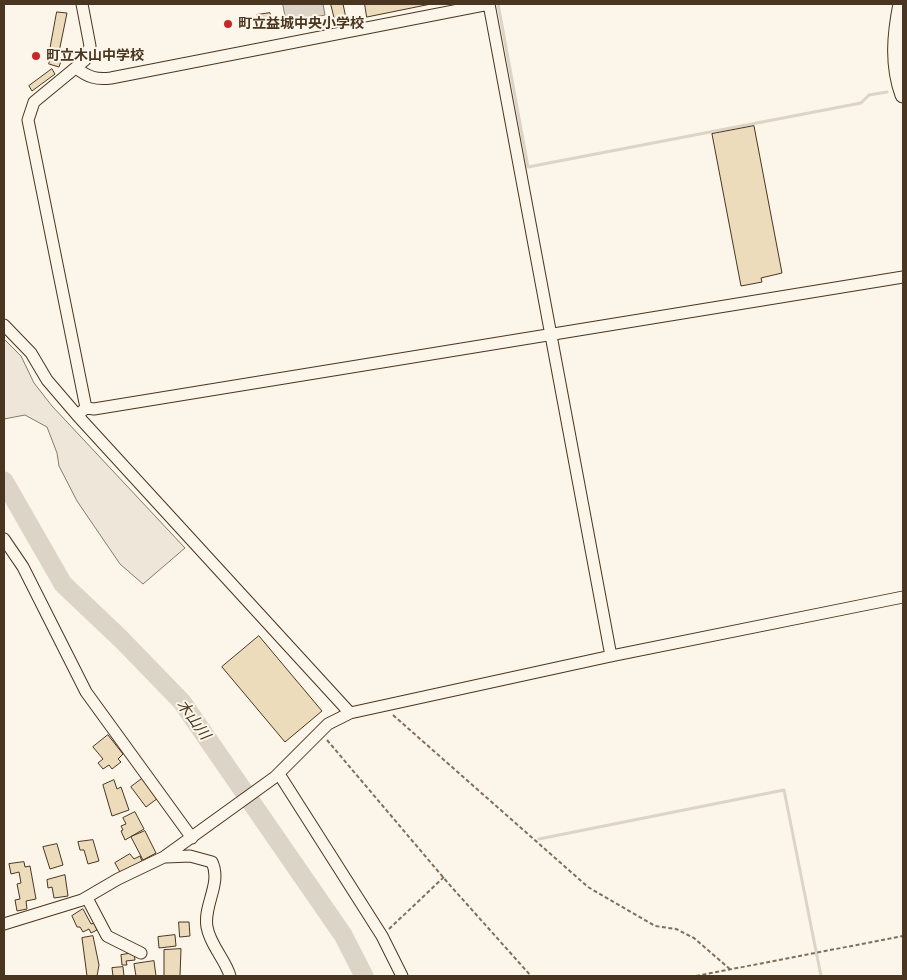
<!DOCTYPE html>
<html>
<head>
<meta charset="utf-8">
<style>
  body { margin:0 }
  #map { position:relative; width:907px; height:980px; overflow:hidden; background:#fbf6e9; font-family:"Open Sans",sans-serif }
  canvas { display:block }
  .frame { position:absolute; inset:0; border:5px solid #4a3520; pointer-events:none }
</style>
</head>
<body>
<div id="map">
<canvas width="907" height="980"></canvas>
<div class="frame"></div>
</div>
<script>
const c = document.querySelector('canvas').getContext('2d');
c.lineJoin = 'round';
function fillPath(path, color) { c.fillStyle = color; c.fill(path, 'evenodd'); }
function strokePath(path, color, width, dash) { c.strokeStyle = color; c.lineWidth = width; c.lineCap = dash ? 'butt' : 'round'; c.setLineDash(dash || []); c.stroke(path); }
function drawText(font, color, halo, rows, align = 'center') {
  c.font = font + ' "Open Sans","Noto Sans JP",sans-serif'; c.lineWidth = 4; c.setLineDash([]); c.textBaseline = 'middle'; c.strokeStyle = halo; c.fillStyle = color; for (const [text, x, y, turn = 0] of rows) {
    c.save(); c.translate(x, y); c.rotate((+turn || 0) * Math.PI / 180); c.textAlign = isNaN(turn) ? turn : align; if (halo) c.strokeText(text, 0, 0); c.fillText(text, 0, 0); c.restore();
  }
}
const green = new Path2D(`
  M4 339 21 356 34 383 52 406 185 548 143 584 120 564 77 501 59 466 57 453 47 427 25 415 4 419Z`);
const water = new Path2D(`
  M283 4H323L325 15 287 23Z`);
const stream = new Path2D(`
  M498 4 528 167 861 103 869 95 887 92
  M539 839 784 790 821 976`);
const river = new Path2D(`
  M4 481 63 584 121 639 182 702 343 935 364 976`);
const building = new Path2D(`
  M331 4H343L346 18 335 20Z
  M365 4H431L367 17Z
  M57 12 67 13 59 52 50 50Z
  M270 13 273 26 260 29 257 15Z
  M52 55 62 58 59 67 49 64Z
  M52 69 55 74 32 91 29 86Z
  M754 126 782 273 761 278 762 282 741 286 712 134Z
  M259 636 322 711 285 742 222 667Z
  M108 735 123 754 118 759 121 762 112 769 109 765 103 769 98 763 103 759 93 747Z
  M143 778 158 798 146 807 131 787Z
  M114 780 117 789 121 787 129 810 112 816 103 785Z
  M135 812 144 829 125 840 121 831 123 830 121 826 126 824 123 818Z
  M145 831 156 853 143 860 131 837Z
  M93 840 99 861 88 864 84 850H80L78 842Z
  M57 844 63 865 50 869 43 847Z
  M130 854 134 859 140 856 142 861 121 874 115 863Z
  M24 862 25 867 30 866 36 899 26 901 27 909 17 911 15 900 20 899 17 884 21 883 19 872 11 874 9 864Z
  M65 875 68 896 54 898 52 887 48 888 47 880Z
  M83 909 91 924 94 923 97 930 91 933 89 929 83 932 80 927H77L72 916Z
  M179 922H189L190 936 180 937Z
  M175 935 176 946 159 948 158 937Z
  M93 936 99 965 97 976H87L82 938Z
  M181 949 180 976H164V950Z
  M134 953 135 960 126 961 127 965H122L121 955Z
  M154 961 156 976H136L134 964Z
  M123 967 124 976H113L112 968Z`);
const path = new Path2D(`
  M393 715 588 887 655 926 676 929 694 938 731 970
  M327 740 448 883 531 976
  M389 929 444 877
  M696 976 903 936`);
const minor = new Path2D(`
  M489 4 611 656
  M76 68C88 77 96 80 111 78L489 4
  M4 325 31 353 47 380 77 415 350 713
  M86 408 94 409 903 277
  M81 412 86 408 28 120 34 102 85 60 90 46 82 4
  M4 539 23 567 86 692 192 838
  M279 774 382 936 402 976
  M166 857 190 856 212 862C222 884 203 905 207 927 210 945 225 959 230 976
  M87 898 107 936 141 953
  M4 924 82 900 118 879 164 857 275 777 328 724 350 713 611 656 903 597`);
const major = new Path2D(`
  M901 4C895 34 892 65 903 95`);
const markers = [
  [228,24,5,"#c62828"],
  [36,56,5,"#c62828"]
];
const poiNames = [
  ["町立益城中央小学校",238,24],
  ["町立木山中学校",46,56]
];
const waterNames = [
  ["木山川",193,720,54]
];
fillPath(green, '#ede6d9');
strokePath(green, '#887966', 1);
fillPath(water, '#dcd4c6');
strokePath(water, '#887966', 1);
strokePath(stream, '#dcd4c6', 3);
strokePath(river, '#dcd4c6', 19);
fillPath(building, '#ecdcbc');
strokePath(building, '#4a3520', 1);
strokePath(minor, '#4a3520', 13);
strokePath(major, '#4a3520', 17);
strokePath(path, '#7f6f5c', 2, [4, 2.5]);
strokePath(minor, '#fbf6e9', 11);
strokePath(major, '#fbf6e9', 15);
for (const [x, y, r, color] of markers) { const dot = new Path2D(); dot.arc(x, y, r, 0, 2 * Math.PI); c.fillStyle = color; c.fill(dot); strokePath(dot, '#fbf6e9', 2); }
drawText('bold 14px', '#4a3520', '#fbf6e9', poiNames, 'left');
drawText('italic 15px', '#4a3520', '#fbf6e9', waterNames);
</script>
</body>
</html>
